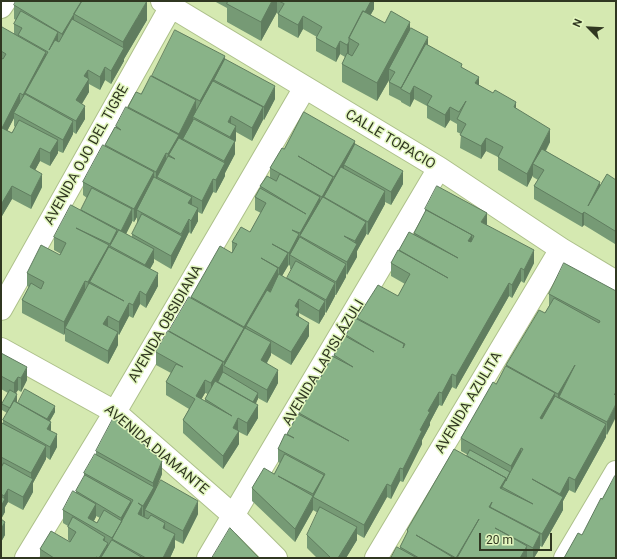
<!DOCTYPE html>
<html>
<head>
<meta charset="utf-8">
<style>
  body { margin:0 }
  #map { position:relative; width:617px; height:559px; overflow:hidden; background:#d5e9b1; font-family:Roboto,sans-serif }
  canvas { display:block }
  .frame { position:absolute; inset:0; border:2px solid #303721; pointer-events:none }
  .north { position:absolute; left:569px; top:8px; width:40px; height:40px; -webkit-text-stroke:3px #e2f6be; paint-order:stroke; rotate:294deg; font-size:11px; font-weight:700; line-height:16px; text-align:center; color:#303721 }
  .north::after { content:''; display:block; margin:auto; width:14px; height:18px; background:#303721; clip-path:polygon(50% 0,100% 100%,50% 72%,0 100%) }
  .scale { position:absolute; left:479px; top:533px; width:73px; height:18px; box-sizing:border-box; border:2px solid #303721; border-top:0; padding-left:5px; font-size:12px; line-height:14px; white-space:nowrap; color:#303721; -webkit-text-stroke:3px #e2f6be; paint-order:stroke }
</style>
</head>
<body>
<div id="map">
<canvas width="617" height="559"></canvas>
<div class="frame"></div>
<div class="north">N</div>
<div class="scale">20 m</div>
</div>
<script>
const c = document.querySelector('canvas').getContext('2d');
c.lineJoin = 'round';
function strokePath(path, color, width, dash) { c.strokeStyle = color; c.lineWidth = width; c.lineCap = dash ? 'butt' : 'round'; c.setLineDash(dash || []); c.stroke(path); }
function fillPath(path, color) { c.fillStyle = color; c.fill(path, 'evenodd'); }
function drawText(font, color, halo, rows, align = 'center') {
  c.font = font + ' Roboto,sans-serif'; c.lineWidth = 3; c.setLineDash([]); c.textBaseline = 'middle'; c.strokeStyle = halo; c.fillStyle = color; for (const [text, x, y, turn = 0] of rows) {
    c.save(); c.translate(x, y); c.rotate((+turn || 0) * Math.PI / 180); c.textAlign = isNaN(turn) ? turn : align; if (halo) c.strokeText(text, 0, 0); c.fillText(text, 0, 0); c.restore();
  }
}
const street = new Path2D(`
  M162 1 439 168 561 249 616 282
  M1 309 174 1
  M1 349 115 412 234 516 276 558
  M26 558 115 412 304 89
  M208 558 439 168
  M376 558 561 249
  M565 558 616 472`);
const secondary = new Path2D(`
  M1 7 5 1`);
const wall = new Path2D(`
  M214 1H374V9L370 15 385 23 410 29 428 45 462 68 479 85 516 108 550 142 546 151 600 185 616 180 615 244 584 225 582 227 534 199V186L538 180 533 177V175L527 187 498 170V157L486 151 481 159 460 148 461 134 457 132V124L450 120 445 128 427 118V106L414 99 410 107 401 102V101L389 95V80L377 101 342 82V64L345 57 340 54 336 62 316 51V38L317 37 303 29 298 38 278 27V14L277 13V12L261 41 227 22V8Z
  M14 5 147 20 124 59V61L111 84 105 80 100 90 89 84V92L82 104 85 119 76 134 73 132V134L63 153 58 151V153L50 166 40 161 35 170 42 187 31 209 12 199 2 216 1 219V29L14 34V24L16 20 14 19ZM14 118V126L15 127 12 133 7 131Z
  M225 60 275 99 264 120 263 119 252 141 236 132V140L235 142V154L225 173V176L216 193 213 192 202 214 198 212V221L191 234 189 232 171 269 154 259V262L150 269 158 286 146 308 140 304 133 318 129 316 119 335 118 334V345L108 364 65 341V333L64 335 22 313V300L29 287 27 286V273L60 255 61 254 54 250V237L81 211V210L87 198 83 195V182L105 146 116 126 128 108V107L141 94 152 76ZM137 217V224L132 234V237L126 234 132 222V221L134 222Z
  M355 145 403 184 391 205 385 202V204L368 235 366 234 357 251V257L346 275V277L336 295H335V296L326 313 325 312V314L319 324 299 313V317L309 336 291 365 271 353V355L267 363 278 383 267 403 258 398 256 404 258 418 247 436 239 432V444L223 469 183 433V420L189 409 166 395V382L171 373 156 365V352L191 298V297L232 253V242L250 232 261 213 255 210V197L260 188V186L270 178V168L284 149ZM290 264V269L292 270 287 279 282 276 288 265 289 266ZM205 393 208 394 205 399V401L201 399Z
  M425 209 487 225 534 263 524 283 521 281 512 298 509 296 456 389 452 387 442 406 439 405 430 422V425L422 440V444L403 482 400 481 391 499 387 497 364 538 357 534V540L346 558H317L307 548V535L318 513 313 510 295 542 252 501V488L274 474 280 463 278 462V449L287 435 299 413 346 335 357 319V318L398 296 405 284 391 276V263L399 251V250L414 234V233L425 213Z
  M616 291 607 435 606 434V437L575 493 569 490 563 501V510L542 547 540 546V548L534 558H391L400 548V547L407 534V530L467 456 468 455 461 451V438L496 384 506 366V365L545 313 549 306V294Z
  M1 353 27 380 21 392 18 390 16 393 17 401V402L55 412 50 421 51 431 57 447 50 460 46 457V459L33 483V492L23 510 8 502 5 507V512L1 519 5 535 1 542V425L3 423V420L7 413 2 410V404L8 393 1 389Z
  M96 451 162 474 154 494 198 514 183 544 175 540V547L170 558H40V549L70 542 68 540V526L63 523V510L76 493V491L84 477V473L96 455ZM96 516 100 518 97 523 94 521Z`);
const shadedWall = new Path2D(`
  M147 1V20L124 59V61L111 84V71L123 49V42Z
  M272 1H277V12L261 41V22Z
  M371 1H374V9L356 42 350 39Z
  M74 14V26L62 47V34Z
  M303 16V29L298 38V25Z
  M410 22V40L389 69V80L377 101V83Z
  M58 32V45L49 50Z
  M428 37V50L401 89V101V88Z
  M340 41V54L336 62V49Z
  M349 42V55L347 58V45Z
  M46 52V65L25 93V104L23 108V95Z
  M225 56V69L214 80V90L200 114V101Z
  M105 67V80L100 90V77Z
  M88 70 89 92 76 113V100L84 76Z
  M479 77V90L475 83Z
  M275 86V99L264 120V107Z
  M414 86V99L410 107V94Z
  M20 93V106L14 113V118L2 141V128Z
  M196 100V113L193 117V121L183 139V140L179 147V134Z
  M516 102V115L514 107Z
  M85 106V119L76 134V121Z
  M263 107V120L252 141V128Z
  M450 107V120L445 128V115Z
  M231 116V129L228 122Z
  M73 121V134L63 153V140Z
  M236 126V140L235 142V154L225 173V176L216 193V180L224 163V161L230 149V137Z
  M550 129V142L537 166 533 164V175L527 187V174Z
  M179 135V148L169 155V165L168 167V154Z
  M486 138V151L481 159V146Z
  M58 140V153L50 166V153Z
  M355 141V154L344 165V173L334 190V177Z
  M40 148V161L30 180V167Z
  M166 153V166L157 177V183L156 185V172Z
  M403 171V184L391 205V192Z
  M154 172V185L137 210V217L134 222V209Z
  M42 174V187L31 209V196Z
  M333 177V190L324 197V207L322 210V197Z
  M213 179V192L202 214V201Z
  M600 182V196L588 206Z
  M12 186V199L2 216V203Z
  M385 191V204L368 235V222Z
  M192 197V210L188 203Z
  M320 197V210L300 236V246V233Z
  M2 204V217L1 219V206Z
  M198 208V221L191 234V221Z
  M132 209V222L121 244V231Z
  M584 212V225L582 227V214Z
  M487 213V226L481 222Z
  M189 219V232L171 269V256Z
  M366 222V235L357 251V257L347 275V262L355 247V241Z
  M117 230V243L110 246V258V244Z
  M616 230V243L615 244V231Z
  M299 234V247L290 255V264L289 266V253Z
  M472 235V248L468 241Z
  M109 245V258L90 282V291L88 295V282Z
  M154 249V262L145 278V265Z
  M534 250V263L524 283V270Z
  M288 253V266L279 281V268Z
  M346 264V277L336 295V282Z
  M278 268V281L246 326V336L244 340V327Z
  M521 268V281L512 298V285Z
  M158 273V286L146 308V295Z
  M85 281V294L65 328V333L64 335V322Z
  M335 283V296L326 313V300Z
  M509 283V296L456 389V376Z
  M140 291V304L133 318V305Z
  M299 299V322L296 328 295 306Z
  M325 301V314L319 324V311Z
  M129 303V316L119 335V322Z
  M108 316V329L103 324Z
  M309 323V336L291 365V352Z
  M244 328V341L224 366V375V362Z
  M118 332V345L108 364V351Z
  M271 342V355L261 373V360Z
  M223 362V376L211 396V383Z
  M575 365 559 397V406L558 407V394Z
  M27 367V380L21 392V378Z
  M278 370V383L267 403V390Z
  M452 374V387L442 406V393Z
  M18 377V390L14 396V383Z
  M205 380V393L196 409V396Z
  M439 392V405L430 422V425L422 440V444L403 482V469L428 411Z
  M258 393V399L250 413V406Z
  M555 393V407L540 431V418Z
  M17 394V401L10 415V408Z
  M616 404V417L607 435V422Z
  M258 405V418L247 436V423Z
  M55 406V412L45 429V423Z
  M238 418V431L233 428Z
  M51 422V435L47 429Z
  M606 424V437L575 493V480Z
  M239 431V444L223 469V456Z
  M57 434V447L50 460V447Z
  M46 446V459L33 483V492L23 510V497L31 482V473Z
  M521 448V461L511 479V466Z
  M162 461V474L154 494 145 510V516L143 519V506L153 488V483Z
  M400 468V481L391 499V486Z
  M324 475V488L313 498V494Z
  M569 477V490L563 501V510L542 547V534L560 502V494Z
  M506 478V482L502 487V498L500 488Z
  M387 484V497L364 538V525Z
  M8 489V502L5 507V512L1 519V506L4 501V496Z
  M313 497V510L295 542V529Z
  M131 501V514L112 539V551V538L121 521V518Z
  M198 501V514L183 544V531Z
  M96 504V517L91 526 88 518Z
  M142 506V520L138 514Z
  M5 522V535L1 542V529Z
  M165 523V536L163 528Z
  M357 527V540L346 558H338Z
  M175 534V547L170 558H163Z
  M540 534V548L534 558H533V548Z
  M105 537V549L108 543V556L107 558H99L103 540Z
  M527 546V558H520Z`);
const building = new Path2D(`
  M16 1H82L62 34 14 5Z
  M82 1H147L123 42 74 14Z
  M228 1H272L261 22 227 4Z
  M279 1H371L365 12 363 11 349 38V42L347 45 340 41 336 49 316 38 322 27 303 16 298 25 278 14 284 4Z
  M21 11 58 32 49 50 55 40 59 42 72 19 124 48 111 71 105 67 100 77 88 70 84 76 89 79 76 100 85 106 76 121 25 93 48 52 18 35 22 28 14 24Z
  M363 11 385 23 391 11 410 22 377 83 342 64 347 53 352 56 359 44 349 38Z
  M2 27 46 52 23 95 20 93 2 128 12 133 19 120 58 140 50 153 40 148 30 167 42 174 31 196 12 186 2 203H1V58L3 59 6 54 1 51V29Z
  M411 28 428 37 401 88 389 82 395 72 389 69Z
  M175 30 225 56 200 101 152 76Z
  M426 44 462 64 461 67 479 77 475 83 493 93 495 90 516 102 514 107 550 129 527 174 498 157 503 147 486 138 481 146 460 135 466 124 457 119 466 101 459 112 450 107 445 115 427 105 432 96 414 86 410 94 401 89Z
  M225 59 275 86 264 107 214 80Z
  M151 76 196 100 179 134 128 107 136 92 141 94Z
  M213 81 263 107 252 128 231 116 228 122 236 126 230 137 193 117Z
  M25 94 73 121 63 140 14 113Z
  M126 107 179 135 168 154 166 153 156 172 105 145 115 127 121 130 116 126Z
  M304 112 355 141 334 177 298 156 333 177 322 197 270 168 282 148 284 149Z
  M194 119 235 141 224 161 183 139Z
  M179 138 225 163 216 180 213 179 202 201 157 177 168 156 175 159 169 155Z
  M355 144 403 171 391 192 344 165Z
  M103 145 154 172 134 209 83 182Z
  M542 149 600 182 588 206 607 174 616 180V230L615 231 584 212 582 214 534 186 544 170 533 164Z
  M341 167 385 191 368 222 324 197Z
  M280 174 320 197 300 233 292 230 299 234 289 253 272 244 288 253 279 268 261 258 278 268 244 327 191 297 220 246 232 253 237 244 232 242 241 227 250 232 266 203 255 197 260 188 306 214 260 186 267 176 276 181Z
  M154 177 192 197 188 203 198 208 191 221 189 219 181 234 137 210Z
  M437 186 487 213 481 222 534 250 524 270 521 268 512 285 509 283 456 376 452 374 442 393 439 392 428 411 430 412 420 430 422 431 403 469 400 468 391 486 387 484 364 525 313 497 325 474 278 449 285 434 294 438 287 434 298 414 349 441 299 413 319 376 321 377 332 356 353 367 334 355 345 336 374 352 346 335 355 318 404 344 403 348 405 344 357 318 378 285 398 296 410 274 391 263 398 250 448 278 399 250 409 232 458 258 414 233 426 210 472 235 468 241 471 242 474 236 425 209Z
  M92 188 132 209 121 231 81 210Z
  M323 197 366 222 355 241 344 236 357 244 347 262 300 236Z
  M71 205 117 230 110 244 76 228 109 245 88 282 85 281 64 322 22 300 31 283 41 289 44 282 27 273 41 245 60 255 66 243 54 237Z
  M142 214 182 236 171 256 132 234Z
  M119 230 154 249 145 265 110 246Z
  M300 237 346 264 336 282 290 255Z
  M109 247 158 273 146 295 140 291 133 305 129 303 119 322 108 316 103 324 118 332 108 351 65 328 89 283 124 301 90 282Z
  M296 261 335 283 326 300 287 278Z
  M564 263 616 291V395L614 394 616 395V404L607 422 559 397 575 365 558 394 506 365 539 310 545 313 554 298 599 323 600 321 549 294Z
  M279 274 325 301 319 311 299 299 295 306 299 309 296 315 309 323 291 352 246 326 267 290 270 292Z
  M189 297 244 328 224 362 169 331Z
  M245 328 271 342 261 360 278 370 267 390 224 366Z
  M168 331 223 362 211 383 205 380 196 396 232 416 205 399 215 381 258 405 247 423 238 418 233 428 239 431 223 456 183 420 195 399 166 382 176 364 183 367 156 352Z
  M1 353 27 367 21 378 18 377 14 383 1 376Z
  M506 366 555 393 540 418 542 419 555 396 606 424 575 480 569 477 560 494 532 479 563 497 542 534 490 507 492 502 489 507 540 534 533 548 495 528 527 546 520 558H457L479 519 456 558 416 535 454 558H419L400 547 408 531 407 530 454 449 506 478 500 488 533 504 502 487 523 449 521 448 511 466 461 438 493 382 496 384Z
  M223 372 258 393 253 402 218 382Z
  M25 389 55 406 47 419 18 403Z
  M10 390 17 394 10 408 2 404Z
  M14 401 51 422 47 429 57 434 50 447 3 420Z
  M114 417 162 461 153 483 96 451Z
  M2 423 46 446 31 473 1 457V425Z
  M470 450 510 472 506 481V478L467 456Z
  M95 454 154 487 143 506 138 503 142 506 138 514 148 519 151 515 165 523 163 528 175 534 163 558H146L112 539 133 500 84 473Z
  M285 454 324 475 313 494 278 476 313 496 295 529 252 488 264 468 274 474Z
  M4 463 33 479 23 497 8 489 4 496 1 494V468Z
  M85 475 131 501 121 518 76 491Z
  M615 476 616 477V558H564L578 533 582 535 601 498 602 499Z
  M161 480 198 501 183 531 145 510Z
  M73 491 96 504 88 518 97 523 104 510 122 521 112 538 63 510Z
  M1 496 5 499 1 506Z
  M320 507 357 527 338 558H331L307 535Z
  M73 517 105 537 103 540 108 543 99 558 96 557V558H54L40 549 51 531 70 542 76 532 68 527Z
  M1 519 5 522 1 529Z
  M230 528 259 558H212Z
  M112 540 143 558H101Z
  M397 547 417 558H391Z`);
const streetNames = [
  ["CALLE TOPACIO",390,140,31],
  ["AVENIDA OJO DEL TIGRE",87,155,-61],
  ["AVENIDA OBSIDIANA",166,324,-60],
  ["AVENIDA LAPISLÁZULI",324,363,-59],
  ["AVENIDA AZULITA",469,403,-59],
  ["AVENIDA DIAMANTE",156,450,40]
];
strokePath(street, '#adc08a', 24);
strokePath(secondary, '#adc08a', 24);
strokePath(street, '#fff', 22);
strokePath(secondary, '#fff', 22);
fillPath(wall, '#769a75');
fillPath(shadedWall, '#607d5f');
fillPath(building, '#89b388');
strokePath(building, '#607d5f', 1);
drawText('14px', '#303721', '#e2f6be', streetNames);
</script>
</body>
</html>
